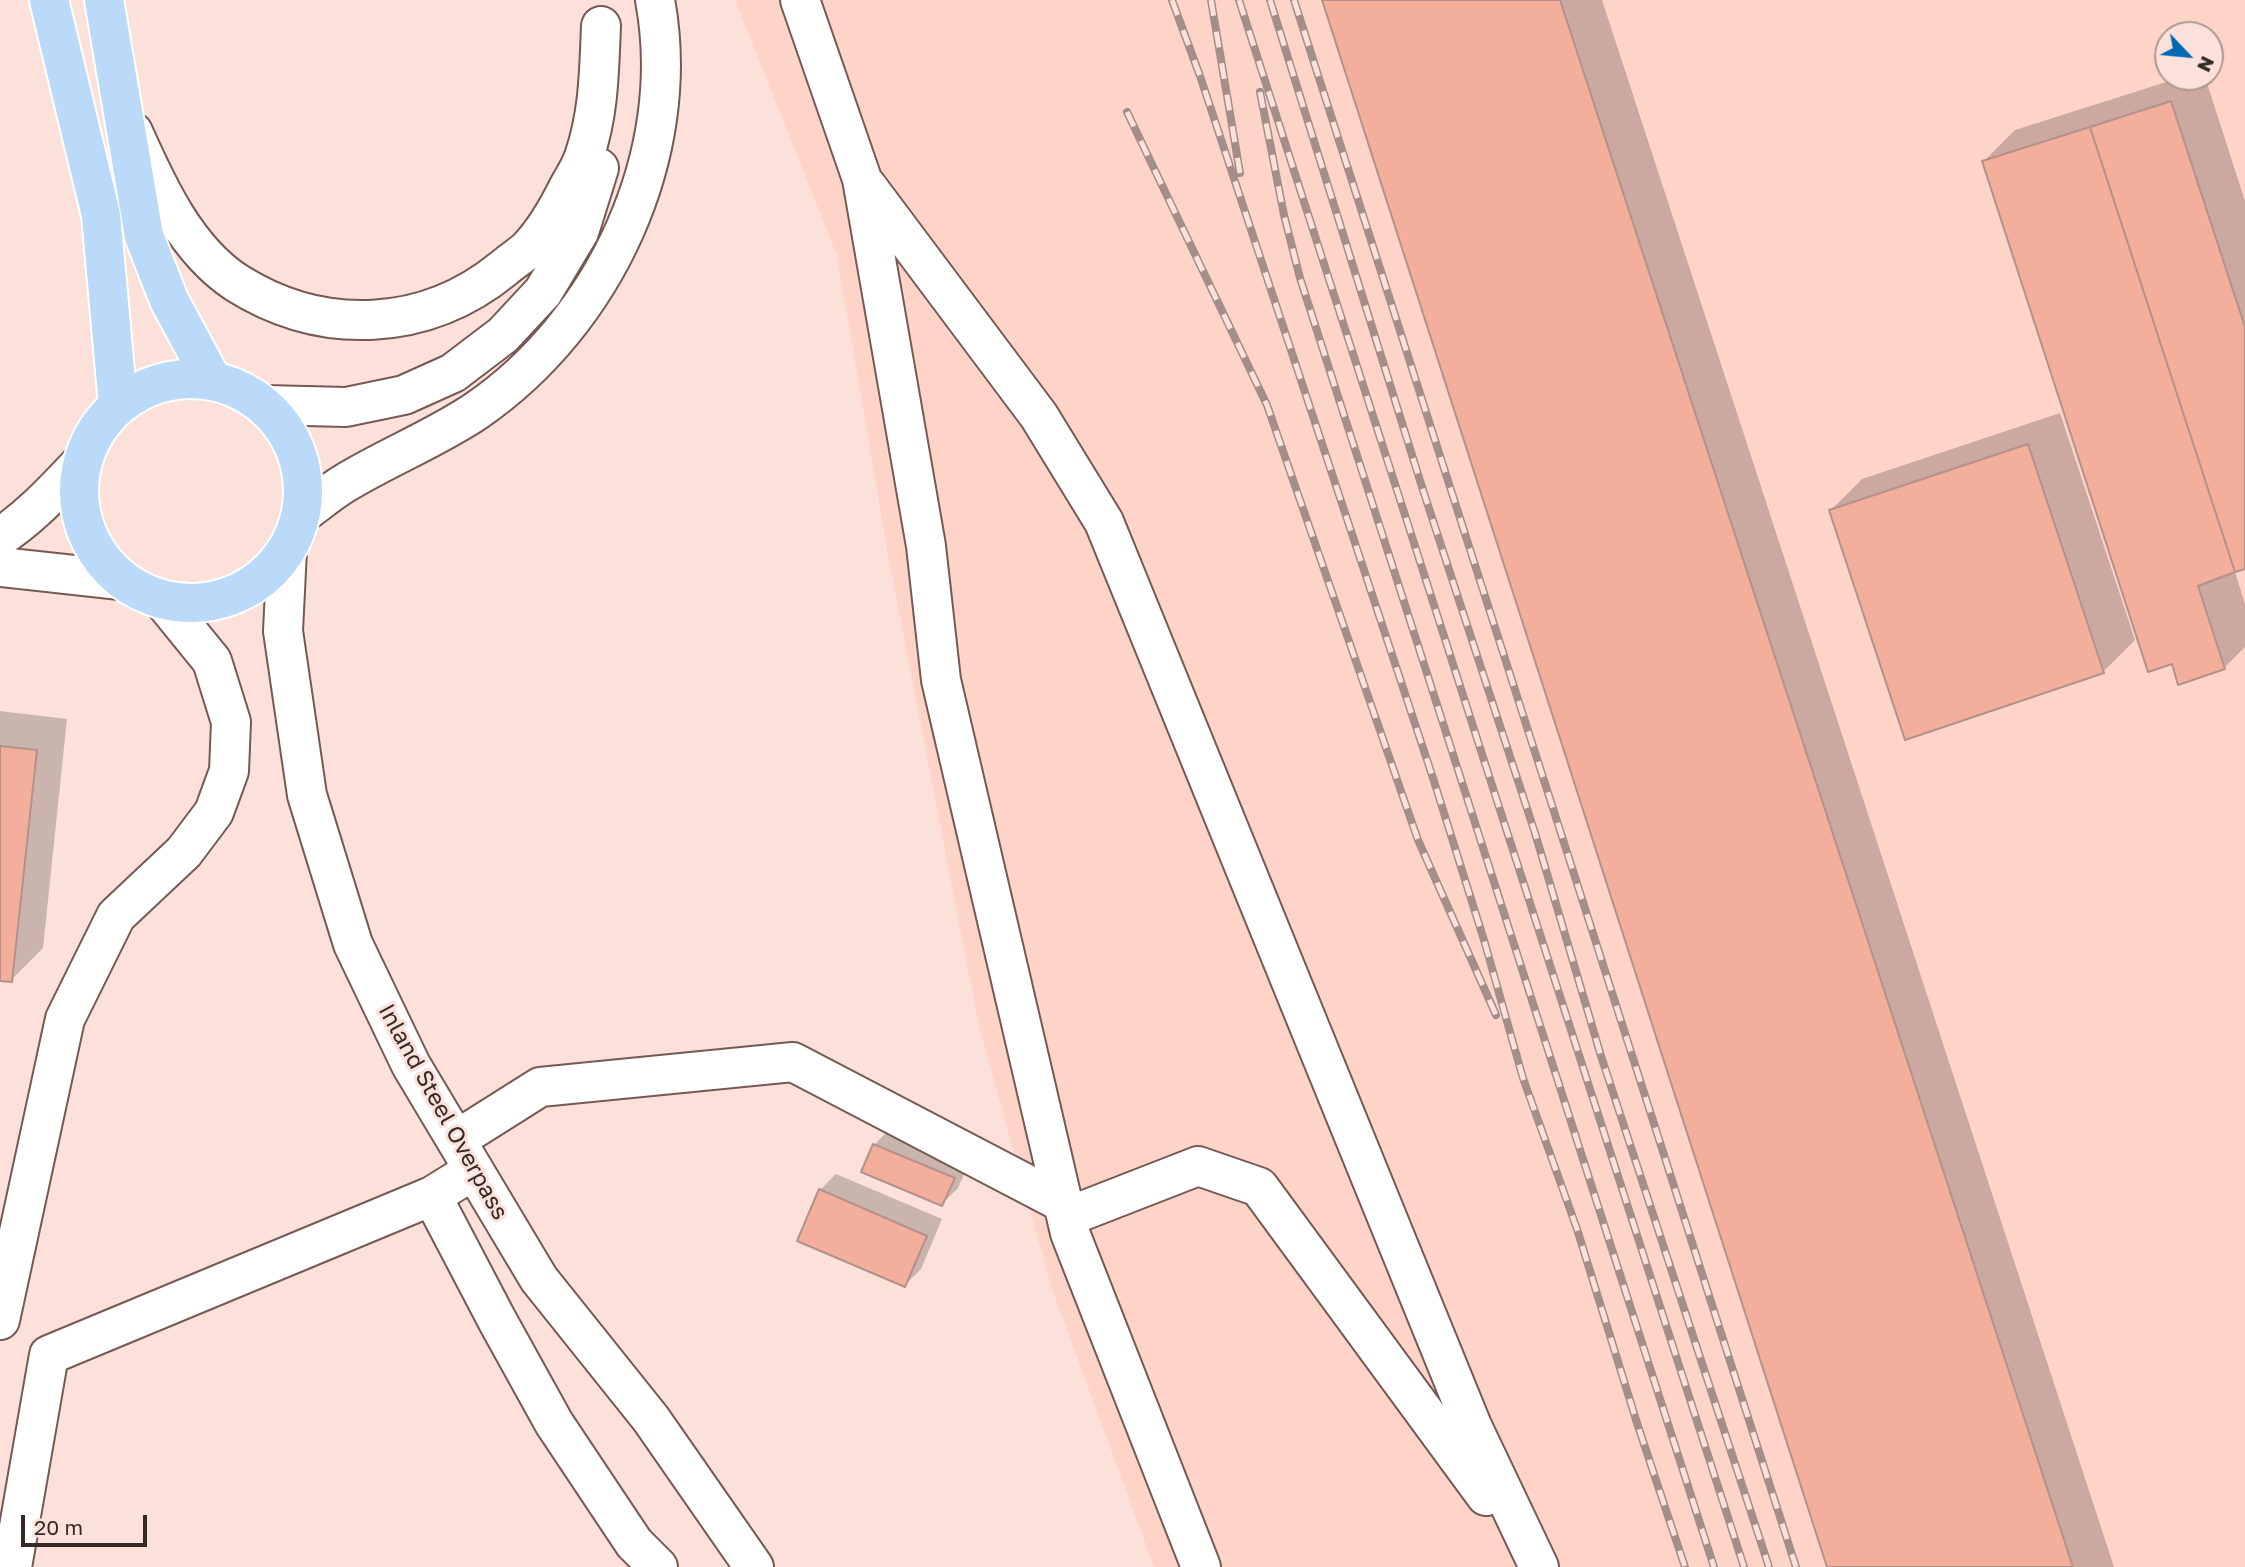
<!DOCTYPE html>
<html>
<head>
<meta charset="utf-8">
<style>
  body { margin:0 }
  #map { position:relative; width:2245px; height:1567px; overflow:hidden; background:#fce1da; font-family:"Golos Text",sans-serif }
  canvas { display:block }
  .north { position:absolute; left:2154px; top:21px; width:70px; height:70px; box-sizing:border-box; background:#fce1da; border:2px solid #ad9892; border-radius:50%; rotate:116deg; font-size:19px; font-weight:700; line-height:28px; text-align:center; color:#362a26 }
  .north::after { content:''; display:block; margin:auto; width:24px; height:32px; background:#0067b3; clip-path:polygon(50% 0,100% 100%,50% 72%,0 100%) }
  .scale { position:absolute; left:21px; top:1515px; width:126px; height:32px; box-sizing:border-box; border:4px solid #362a26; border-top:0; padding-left:9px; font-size:21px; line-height:24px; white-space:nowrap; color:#362a26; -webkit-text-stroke:5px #fce1da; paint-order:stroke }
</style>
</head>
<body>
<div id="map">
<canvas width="2245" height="1567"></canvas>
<div class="north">N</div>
<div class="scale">20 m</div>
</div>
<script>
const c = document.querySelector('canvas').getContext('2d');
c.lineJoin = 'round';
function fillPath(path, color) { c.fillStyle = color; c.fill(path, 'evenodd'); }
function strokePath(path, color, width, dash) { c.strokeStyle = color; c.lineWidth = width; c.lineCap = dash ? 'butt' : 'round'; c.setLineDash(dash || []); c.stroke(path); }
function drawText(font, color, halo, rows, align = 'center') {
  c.font = font + ' "Golos Text",sans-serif'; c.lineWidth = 6; c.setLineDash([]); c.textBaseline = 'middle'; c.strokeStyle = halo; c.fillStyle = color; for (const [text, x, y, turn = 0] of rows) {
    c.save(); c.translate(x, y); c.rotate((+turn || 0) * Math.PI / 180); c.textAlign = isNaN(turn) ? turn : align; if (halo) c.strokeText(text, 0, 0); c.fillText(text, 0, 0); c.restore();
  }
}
const built = new Path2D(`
  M735 0H2245V1567H1154L1052 1289 979 1027 887 550 837 256ZM2168 35H2210V77H2168Z`);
const shadow = new Path2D(`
  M1324 0H1602L2114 1567H1829Z
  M2182 77H2205L2245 201V568L2235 572 2245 604V647L2224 668 1984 161 2015 130Z
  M2060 413 2135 640 2103 672 1831 510 1862 479Z
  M0 711 67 719 43 948 11 980 0 979Z
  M891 1128 970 1161 958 1188 942 1204 863 1171 874 1145Z
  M836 1174 942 1219 921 1269 905 1285 820 1190Z`);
const building = new Path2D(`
  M1322 0H1560L2073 1567H1827Z
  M2171 101 2245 327V569L2235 572 2090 127Z
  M2090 127 2235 572 2198 586 2225 669 2178 685 2172 664 2148 672 1982 161Z
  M2028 444 2104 673 1905 740 1829 510Z
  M0 746 37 750 12 982 0 981Z
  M873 1144 955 1178 942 1206 861 1172Z
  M819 1189 927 1236 905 1287 797 1241Z`);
const minor = new Path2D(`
  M800 0 862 179 926 546 941 680 1070 1233 1201 1567
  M133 132C157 186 186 250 237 283 323 337 426 332 504 268 512 261 522 255 529 248 544 232 557 210 567 190 572 180 580 169 584 157 599 113 599 72 601 26
  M866 185 1039 416 1104 522 1472 1426 1539 1567
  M265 405 346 407 404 395 453 373 503 335 543 292 579 232 599 168
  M302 514C316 504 330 492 345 483 386 458 436 438 476 411 604 323 684 155 655 0
  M0 537C31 517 56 489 81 463
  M287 550 283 631 307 795 353 944 411 1065 539 1279 651 1419 754 1567
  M0 567 120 580
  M456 1140 540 1087 793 1062 1063 1203
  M432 1196 497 1320 554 1423 634 1543 658 1567
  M1067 1217 1198 1166 1259 1187 1486 1496
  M0 1320 65 1019 116 916 184 852 214 812 229 771 231 722 212 661 164 602
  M12 1567 49 1355 432 1196 474 1170`);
const major = new Path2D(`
  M49 0 101 215 118 405
  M104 0 144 236 169 300 212 380
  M79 491a112 112 0 1 1 224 0a112 112 0 1 1-224 0Z`);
const rail = new Path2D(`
  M1172 0 1200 76 1432 775 1484 940 1523 1078 1577 1229 1637 1423 1685 1567
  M1211 0 1240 173
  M1239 0 1744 1567
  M1270 0 1422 487 1535 833 1601 1056 1769 1567
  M1294 0 1796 1567
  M1260 92 1284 215 1300 278 1714 1567
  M1127 112 1267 405 1418 840 1496 1015`);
const streetNames = [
  ["Inland Steel Overpass",443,1112,61]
];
fillPath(built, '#fed4c9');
fillPath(shadow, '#0003');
fillPath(building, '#f3ae9c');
strokePath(building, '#b2928a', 2);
strokePath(minor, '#765952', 42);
strokePath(major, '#fff', 42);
strokePath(minor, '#fff', 38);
strokePath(major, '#bbd9f8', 38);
strokePath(rail, '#a38e89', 8);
strokePath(rail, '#fce1da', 5, [16]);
drawText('23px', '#362a26', '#fce1da', streetNames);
</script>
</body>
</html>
